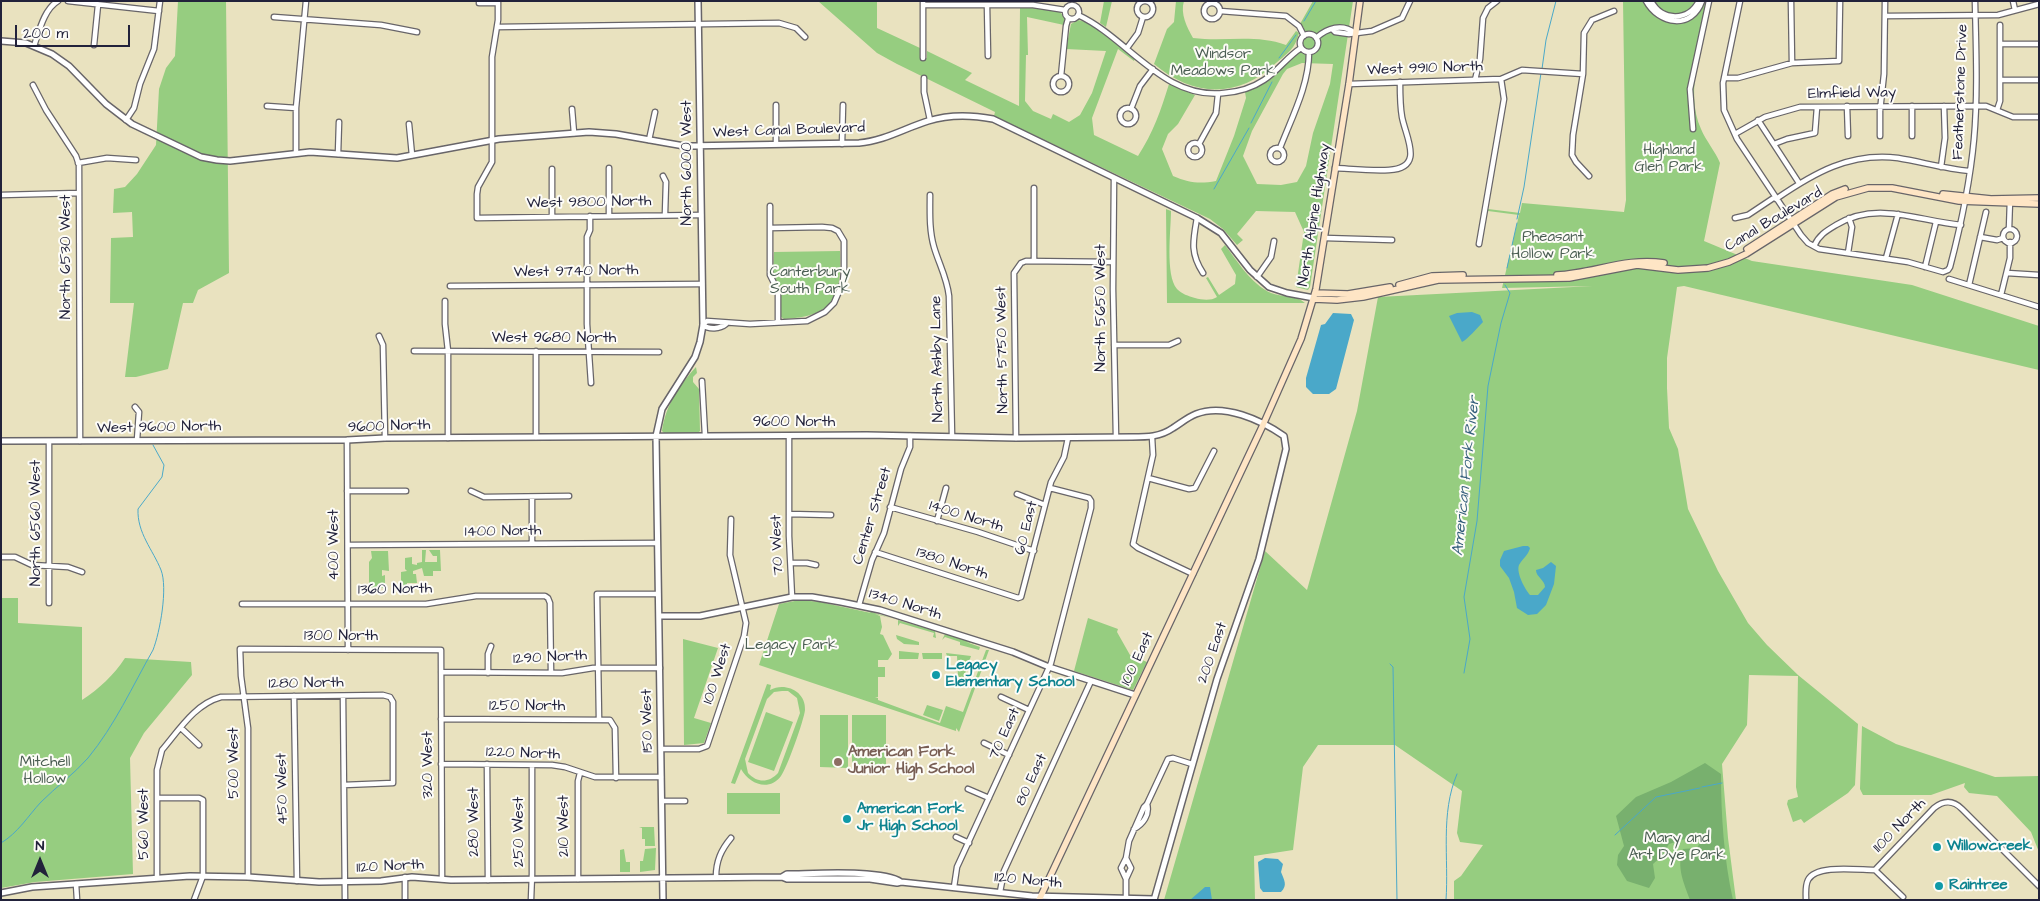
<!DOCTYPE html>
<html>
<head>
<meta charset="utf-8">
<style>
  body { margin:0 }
  #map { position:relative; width:2040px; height:901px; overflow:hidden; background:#e9e2bf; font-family:"Architects Daughter",sans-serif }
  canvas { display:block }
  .frame { position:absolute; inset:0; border:2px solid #22223b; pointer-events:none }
  .north { position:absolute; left:15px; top:836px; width:50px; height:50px; -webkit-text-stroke:4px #fdfcf7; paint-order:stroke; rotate:0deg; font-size:14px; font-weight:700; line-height:20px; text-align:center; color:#22223b }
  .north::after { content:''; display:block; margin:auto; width:18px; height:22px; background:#22223b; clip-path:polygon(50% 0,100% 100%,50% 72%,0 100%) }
  .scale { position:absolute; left:15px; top:25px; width:115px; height:22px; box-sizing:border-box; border:2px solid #22223b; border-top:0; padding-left:6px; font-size:15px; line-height:18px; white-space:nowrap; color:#22223b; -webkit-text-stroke:4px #fdfcf7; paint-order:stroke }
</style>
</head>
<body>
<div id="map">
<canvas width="2040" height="901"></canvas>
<div class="frame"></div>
<div class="north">N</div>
<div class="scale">200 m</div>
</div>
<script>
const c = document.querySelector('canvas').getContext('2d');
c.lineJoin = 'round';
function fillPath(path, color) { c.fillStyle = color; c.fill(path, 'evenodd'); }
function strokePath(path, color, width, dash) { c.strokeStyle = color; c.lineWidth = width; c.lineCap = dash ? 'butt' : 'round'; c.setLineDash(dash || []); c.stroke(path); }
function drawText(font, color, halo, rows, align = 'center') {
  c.font = font + ' "Architects Daughter",sans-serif'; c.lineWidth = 4; c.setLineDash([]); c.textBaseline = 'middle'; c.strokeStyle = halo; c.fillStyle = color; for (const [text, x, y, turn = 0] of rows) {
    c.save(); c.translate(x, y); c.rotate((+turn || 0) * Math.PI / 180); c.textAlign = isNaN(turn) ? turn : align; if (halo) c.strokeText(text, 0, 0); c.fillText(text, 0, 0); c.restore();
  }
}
const green = new Path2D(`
  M178 1H226L229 273 198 290 193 303H183L168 369 136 377H125L134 303H110L111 238 133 237 132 212 113 213 114 189 125 187 137 174 156 145 159 89 166 68 175 56Z
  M818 1H877V28L920 48 921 57 927 58V51L972 73 965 80 1019 106 1020 8H1034L1060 12 1065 18 1064 25 1027 17 1028 55H1026L1025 101 1033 111 1051 119 1053 114 1069 122 1080 115 1092 93 1106 51 1066 49 1071 24 1078 20C1096 23 1120 47 1135 58L1134 61 1118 49 1092 118 1094 135 1138 156C1153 133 1161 110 1169 84L1195 95 1178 124 1168 134 1162 149 1173 176C1189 183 1200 184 1216 181L1234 136 1246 98 1245 92 1272 78 1298 53 1304 28 1300 24 1313 1H1353L1310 287 1308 290 1296 287 1304 232 1295 212 1256 211 1237 234 1243 240 1237 245 1223 229 1210 219 994 116 995 112 897 64 877 53ZM1302 63 1333 64 1330 84 1313 133 1306 166 1297 182 1281 185 1257 184 1243 156 1252 131 1283 74 1287 69Z
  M1104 1H1112L1106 27 1100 23Z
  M1176 1H1184C1180 14 1187 27 1193 38 1225 42 1256 34 1286 45L1296 31 1299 33C1295 49 1288 53 1276 63 1238 99 1193 97 1154 64L1167 29 1174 22Z
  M1623 1H1712C1703 40 1684 91 1701 129 1706 141 1715 151 1720 163L1704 241 1752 261 1912 285 2039 326V370L1684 286 1677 287 1667 358V388L1669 428 1678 449 1688 509 1718 571 1748 623 1767 645 1798 675 1858 724 1855 785 1848 793 1804 823 1801 819 1793 822 1787 804 1788 800 1798 797 1796 787 1798 676 1749 675 1747 725 1722 764 1728 838 1736 900H1454V881L1461 876 1483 845 1460 842 1457 833 1462 791 1395 745H1318L1303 767 1293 850 1254 856 1255 900H1164L1265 551 1307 590 1357 411 1378 297 1593 286 1502 288 1519 215 1488 211V209L1520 213 1522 203 1624 212 1626 200Z
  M1166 209 1171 211C1171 229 1165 275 1177 289 1182 294 1188 296 1195 298 1202 300 1211 301 1217 297L1206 278 1208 277 1219 295 1235 284 1236 275 1221 249 1225 245C1238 262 1251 284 1271 293 1281 297 1297 295 1305 303H1167Z
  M840 251C842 298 834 316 784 319L781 317V291L773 273 774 252Z
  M696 367 697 373 693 377V382L699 389 700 431 698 433H664L662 431C666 404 679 386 696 367Z
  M422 550H426L425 562H437V556H433L429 550H440L441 571H433V576H424L422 568 413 571V574H416L417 583H407V588H401V572L407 571 405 569V558L412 557V564L417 565V563L422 562Z
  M371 551H388L389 571 382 570V576L385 575V588H369V562L372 558Z
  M1 598H18V623L82 627V700C99 689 114 675 125 658L191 662 192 675 144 733 130 758 133 874 35 882 1 888Z
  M800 600 820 602 871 613 865 610 891 618 875 614 880 616 882 627 880 634 883 635 892 654 888 660H878V667H885V677H878V697L875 698H878V700L940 723 946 706 963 712 986 650H989L959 732 956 728V731L759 665 779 604Z
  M1088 618 1118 629 1117 632 1130 655 1147 662 1133 690 1074 671Z
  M898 620 935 631 936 638 933 637 934 633 900 623 898 626Z
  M945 634 980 645 966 642 980 647 979 650 960 645V642L945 637 942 640Z
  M896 635 919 642V645L904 644 897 639Z
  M683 639 718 648 694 718 711 723 704 743 684 745Z
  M899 651 919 653 918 659H899Z
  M922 653H942V659H923Z
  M946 653 971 656 964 677H958L957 656H947Z
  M767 684 771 685 770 690C785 682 806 691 805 710 804 720 787 768 781 776 769 792 749 784 741 769L735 784 731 783ZM782 691H788L797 698 800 713 778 773C769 783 757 783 748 773L745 759 767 699 774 692Z
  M927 705 943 710 939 721 923 715Z
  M766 712 793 722 774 771 748 762Z
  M820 715H848V768L820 767Z
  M852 715H886V768H852Z
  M1862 726 1896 744 1995 777 2039 776V852L2031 832 1997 796 1969 793 1964 787 1965 783 1931 795H1863L1860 789Z
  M727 793H780V814H727Z
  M639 827H654L655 846H645V839H642V828Z
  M656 848 655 870 640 872V861H643L645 849Z
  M624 849 626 862H630V872H620V850Z`);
const forest = new Path2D(`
  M1705 763 1721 774C1721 816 1724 859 1733 900H1690C1684 883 1676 867 1683 849L1697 848 1703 837 1698 835 1669 844 1662 856 1653 864 1655 878 1649 888 1627 881 1617 865 1618 855 1624 846 1616 816 1636 797 1671 782Z`);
const water = new Path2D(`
  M1472 312 1480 315 1483 322C1478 327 1467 340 1462 342L1449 316 1457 313Z
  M1333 313 1351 314 1354 320 1336 389 1329 394H1313L1306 387V378L1321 325 1325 324Z
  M1523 546H1528L1530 548C1528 556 1522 559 1519 565 1516 573 1525 589 1530 595H1538L1545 587C1545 580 1536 577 1536 570L1543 568 1551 562 1556 566 1554 584 1546 605 1537 614 1528 615 1517 608 1514 592 1509 578 1500 566V560L1504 551Z
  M1265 858 1278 859 1283 864 1281 872C1284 880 1288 885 1281 892H1263L1260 888 1258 862Z
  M1205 887H1210L1212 900H1190Z`);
const stream = new Path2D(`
  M1304 21 1316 1
  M1279 58 1296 35
  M1542 69 1546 40 1556 1
  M1251 123 1272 82
  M1214 189 1249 128
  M1517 219 1524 187 1541 73
  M1507 268 1517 223
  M1390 664 1393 667 1397 900
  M1464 673 1470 639 1464 597 1477 521 1488 386 1501 323 1510 293 1505 285
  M1702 787 1722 783
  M1615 835 1656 797 1700 788
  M1 843C18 833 28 816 41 802 56 787 74 774 88 758 115 725 132 687 153 650 160 632 168 588 161 570 153 550 137 533 138 509L162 477 164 465 153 445
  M1446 900C1449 858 1440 814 1457 774`);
const minor = new Path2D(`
  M68 1 159 11
  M498 1V20L492 57V162L478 187 477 194V218L701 215
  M1646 1C1659 25 1692 30 1702 1
  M1651 1C1662 21 1688 22 1699 1
  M1740 1 1723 83 1724 110 1737 139 1801 235 1808 243 1819 249 1908 262 1943 272 1948 270 1950 267C1961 225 1970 183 1974 139 1978 94 1976 47 1975 1
  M1791 1 1792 63
  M2013 1 2015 10
  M1137 9a8 8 0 1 1 16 0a8 8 0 1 1-16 0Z
  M479 3H498
  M1204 11a8 8 0 1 1 16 0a8 8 0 1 1-16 0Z
  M1065 12a7 7 0 1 1 14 0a7 7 0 1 1-14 0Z
  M923 5H1033L1065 10
  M987 5 988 56
  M1220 11 1286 16 1299 26 1304 36
  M1078 15C1128 38 1163 100 1224 93 1238 92 1252 88 1264 80 1278 71 1287 57 1301 48
  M1885 16 1998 15 2039 4
  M274 17 381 25 417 32
  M497 27 779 23 796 28 805 37
  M1332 29 1335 32 1349 34 1372 31 1402 18 1410 1
  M1300 43a9 9 0 1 1 18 0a9 9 0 1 1-18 0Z
  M1316 38C1327 28 1342 23 1355 33
  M2001 44H2039
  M94 45 98 5
  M34 46C39 32 44 9 58 1
  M1127 48 1138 33 1143 17
  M923 58V1
  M1061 76 1066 26 1068 19
  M1053 84a8 8 0 1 1 16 0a8 8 0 1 1-16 0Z
  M924 78V92L930 120
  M1724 78H1738L1792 63 1839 61 1840 1
  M1475 80 1480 59 1483 18 1488 8 1497 1
  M2001 80H2039
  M1349 84 1501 79 1522 70 1583 74
  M33 85 46 110 76 156 79 165 80 441
  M267 106 296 108
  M1847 106 1848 136
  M1912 106V136
  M1120 116a8 8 0 1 1 16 0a8 8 0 1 1-16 0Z
  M572 109 574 133
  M1131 109 1140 86 1153 69
  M1997 110 2000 101V25
  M126 120 134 108 140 84 154 49 160 1
  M1758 120 1799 183
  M409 124 412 155
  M1693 129 1690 89 1709 1
  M1735 134 1765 117 1800 107 1986 106 2013 117H2039
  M1880 136V111L1884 74 1885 1
  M649 140 655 112
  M1188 150a7 7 0 1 1 14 0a7 7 0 1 1-14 0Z
  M776 144V105
  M842 144 843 105
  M1199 144 1216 113 1218 94
  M1774 144 1787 139 1815 133 1817 107
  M1270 155a7 7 0 1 1 14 0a7 7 0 1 1-14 0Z
  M1280 148C1292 117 1309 85 1309 52
  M296 153V108L306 1
  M338 154 339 122
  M78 163 107 158 136 160
  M1941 167 1945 138 1944 106
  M609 168V215
  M1335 168C1353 169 1371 171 1389 170 1425 168 1406 138 1402 117 1400 106 1400 94 1400 82
  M552 169V216
  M663 176 666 182 665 214
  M1589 176 1576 162 1572 155 1573 135 1583 74 1584 33 1592 20 1614 11
  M1114 178 1113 289 1116 437
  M1034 188V261
  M1 195 79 193
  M930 195C930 212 929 230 934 247 939 264 947 278 949 296L952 436
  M1776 199C1814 173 1850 152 1898 158 1922 162 1946 169 1970 171
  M770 206V275L778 291V322
  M590 216V230L587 237V324L591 383
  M1197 218C1193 241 1190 253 1203 273
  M1735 218 1748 215 1775 197
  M2009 229 2010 200
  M2003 236a7 7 0 1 1 14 0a7 7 0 1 1-14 0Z
  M1980 237 1997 240 2003 238
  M1325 238 1392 240
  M1479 244 1504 99 1501 79
  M1814 246C1819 235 1826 231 1836 225 1877 200 1917 221 1961 225
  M1848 253 1852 227 1849 218
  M1886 258 1898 214
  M1925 267 1936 222
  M2007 273 2039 275
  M1257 277 1271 257 1274 241
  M1949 279 2039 307
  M1969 285 1986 212
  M450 286 702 284
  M2001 295 2010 258V242
  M445 301V324L448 351V438
  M703 325 707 321 750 324 807 321 825 312 834 303 843 282 844 270V241L838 231 832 228 822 227 770 228
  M703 325C709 330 720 329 726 324
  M379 336 383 345 385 438
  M1114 345H1169L1178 341
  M414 351 659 352
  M536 351V437
  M702 381 705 435
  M135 407 139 412 137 440
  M789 436V536L792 597
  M1152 437 1153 455 1133 544 1138 548 1193 574
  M1016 438 1014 273 1021 263 1026 261 1113 262
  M347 440 348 650
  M49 442V603
  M1148 478 1189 489 1195 488 1214 451
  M347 491H406
  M471 491 484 497 569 496
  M1017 494 1045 505
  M532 497V544
  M890 507 978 532 1034 551
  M789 514 831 515
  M937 521 946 488
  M348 545 657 543
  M875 552 1018 598 1021 597 1051 482 1064 457 1068 438
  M1 557H15L32 565 68 567 82 572
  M791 563H807L816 565
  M242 604H426L476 596H545L548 598 550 603 551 673
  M859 605 872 560 884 533 901 469 910 447V436
  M441 672 562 673 593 668H660
  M488 673V654L491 646
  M294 696 297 881
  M343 696 345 900
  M1001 697 1029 710
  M441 719 610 720 615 728 616 778
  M599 719 597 594H658
  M181 728 199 745
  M984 743 1009 755
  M661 749H699L707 746 744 636 746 623 730 555 731 519
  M441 764 552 765 565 767 595 777H661
  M487 764 488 880
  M968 789 989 798
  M157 798H199L203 800V876L194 900
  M662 801H685
  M1134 829C1143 824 1150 815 1147 804
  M956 837 969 843
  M1126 858 1131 868 1126 879
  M1875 870 1903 897
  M248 877V728L241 676 240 649 441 650 442 879
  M716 877C716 861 721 850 731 838
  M157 878V770L162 750C179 730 195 704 221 697L383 695 390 697 393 702V783L344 785
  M578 879V781L580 773
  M76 884 77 900
  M954 887 957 867 1051 663 1091 508V501L1089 498 1050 488
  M1000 892 1004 871 1091 681
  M1126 898V879L1121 868 1126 858 1129 841 1144 807 1147 804 1168 759 1173 758 1192 764
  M405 900V877
  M531 900 532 874V765
  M1806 900C1806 893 1805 886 1808 880 1816 864 1858 870 1875 870L1934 808C1944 800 1953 800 1962 809L2039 886`);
const tertiary = new Path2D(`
  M1 41 26 43 52 54 69 66 106 104 132 124 201 157 217 160 230 161 310 152 397 158 499 139 589 132 616 134 684 146 859 143C884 141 905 128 928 121 950 114 972 115 993 119L1197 218 1221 233 1250 270 1269 287 1287 293 1314 298
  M1 441 347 440 385 438 867 435 1016 438 1132 437C1147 437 1160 437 1173 428 1181 423 1188 417 1196 414 1224 403 1261 420 1284 436L1286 449 1259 559 1217 679 1154 900
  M659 616H700L792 597H812L841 602 880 610 1013 652 1049 667 1135 695
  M782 877 787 874C812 874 882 869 901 882
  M1 893 32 887 190 876 248 877 319 882 381 881 412 877 451 880 782 877 787 879H870L897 883 901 882 1032 896 1154 899
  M663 900 656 436 662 409 695 357 700 342 703 325 698 1`);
const secondary = new Path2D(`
  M1943 194 1991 199 2039 198
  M1747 249 1832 194 1845 189
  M1557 275C1594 273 1627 257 1664 263
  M1399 285 1432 276 1463 275
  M1315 293 1348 294 1390 287
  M1314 299 1337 300 1363 297 1438 280 1569 278 1637 265 1678 270 1708 268 1729 262 1746 254 1836 197 1868 188H1892L1959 201 2039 204
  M1039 900 1263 425 1301 339 1316 289 1349 84 1360 1`);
const markers = [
  [936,675,5,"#0f9aa8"],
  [838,762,5,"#8d6e63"],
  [847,819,5,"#0f9aa8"],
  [1937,847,5,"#0f9aa8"],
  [1939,886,5,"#0f9aa8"]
];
const parkNames = [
  ["Windsor",1223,55],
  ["Meadows Park",1223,72],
  ["Highland",1669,151],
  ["Glen Park",1669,168],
  ["Pheasant",1553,238],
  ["Hollow Park",1553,255],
  ["Canterbury",810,273],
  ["South Park",810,290],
  ["Legacy Park",791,646],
  ["Mitchell",45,763],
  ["Hollow",45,780],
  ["Mary and",1677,839],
  ["Art Dye Park",1677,856]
];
const streetNames = [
  ["West 9910 North",1425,69,-2],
  ["Featherstone Drive",1961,92,-88],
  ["Elmfield Way",1852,94,-1],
  ["West Canal Boulevard",789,131,-2],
  ["North 6000 West",688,163,-90],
  ["West 9800 North",589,203,-1],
  ["North Alpine Highway",1315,215,-81],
  ["Canal Boulevard",1774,220,-31],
  ["North 6530 West",67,257,-90],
  ["West 9740 North",576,272,-1],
  ["North 5650 West",1102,308,-90],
  ["West 9680 North",554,339],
  ["North 5750 West",1003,350,-91],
  ["North Ashby Lane",938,359,-91],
  ["9600 North",794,423],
  ["9600 North",389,427,-2],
  ["West 9600 North",159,428,-1],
  ["Center Street",873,516,-73],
  ["1400 North",966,517,17],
  ["North 6560 West",37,523,-90],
  ["60 East",1027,528,-76],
  ["1400 North",503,532,-1],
  ["400 West",335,545,-90],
  ["70 West",778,545,-92],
  ["1380 North",952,564,18],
  ["1360 North",395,590,-1],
  ["1340 North",905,605,17],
  ["1300 North",341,637],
  ["200 East",1213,653,-71],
  ["1290 North",550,658,-3],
  ["100 East",1138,659,-65],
  ["100 West",718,674,-72],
  ["1280 North",306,684,-1],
  ["1250 North",527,707],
  ["150 West",648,721,-91],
  ["70 East",1005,734,-65],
  ["1220 North",523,754,2],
  ["500 West",235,763,-90],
  ["320 West",429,765,-90],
  ["80 East",1032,780,-65],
  ["450 West",283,789,-91],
  ["280 West",475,822,-90],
  ["560 West",145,824,-90],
  ["210 West",565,826,-90],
  ["1100 North",1900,826,-46],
  ["250 West",520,832,-90],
  ["1120 North",390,867,-3],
  ["1120 North",1028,881,5]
];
const cultureNames = [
  ["Legacy",946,666],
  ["Elementary School",946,683],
  ["American Fork",857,810],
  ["Jr High School",857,827],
  ["Willowcreek",1947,847],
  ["Raintree",1949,886]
];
const educationNames = [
  ["American Fork",848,753],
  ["Junior High School",848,770]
];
const waterNames = [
  ["American Fork River",1467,476,-84]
];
fillPath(green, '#96cd80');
fillPath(forest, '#78b06e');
fillPath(water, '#4aa8c9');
strokePath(stream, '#4aa8c9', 1);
strokePath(minor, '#686569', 7);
strokePath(tertiary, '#686569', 8);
strokePath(secondary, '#686569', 8);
strokePath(minor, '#fff', 4.5);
strokePath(tertiary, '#fff', 5);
strokePath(secondary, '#fee5c5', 5.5);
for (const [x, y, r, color] of markers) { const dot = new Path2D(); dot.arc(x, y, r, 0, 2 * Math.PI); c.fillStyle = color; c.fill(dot); strokePath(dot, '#fdfcf7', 2); }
drawText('15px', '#4b5e53', '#fdfcf7', parkNames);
drawText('15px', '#22223b', '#fdfcf7', streetNames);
drawText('bold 15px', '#0d838f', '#fdfcf7', cultureNames, 'left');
drawText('bold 15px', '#785e54', '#fdfcf7', educationNames, 'left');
drawText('italic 16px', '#345e7b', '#fdfcf7', waterNames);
</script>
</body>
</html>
